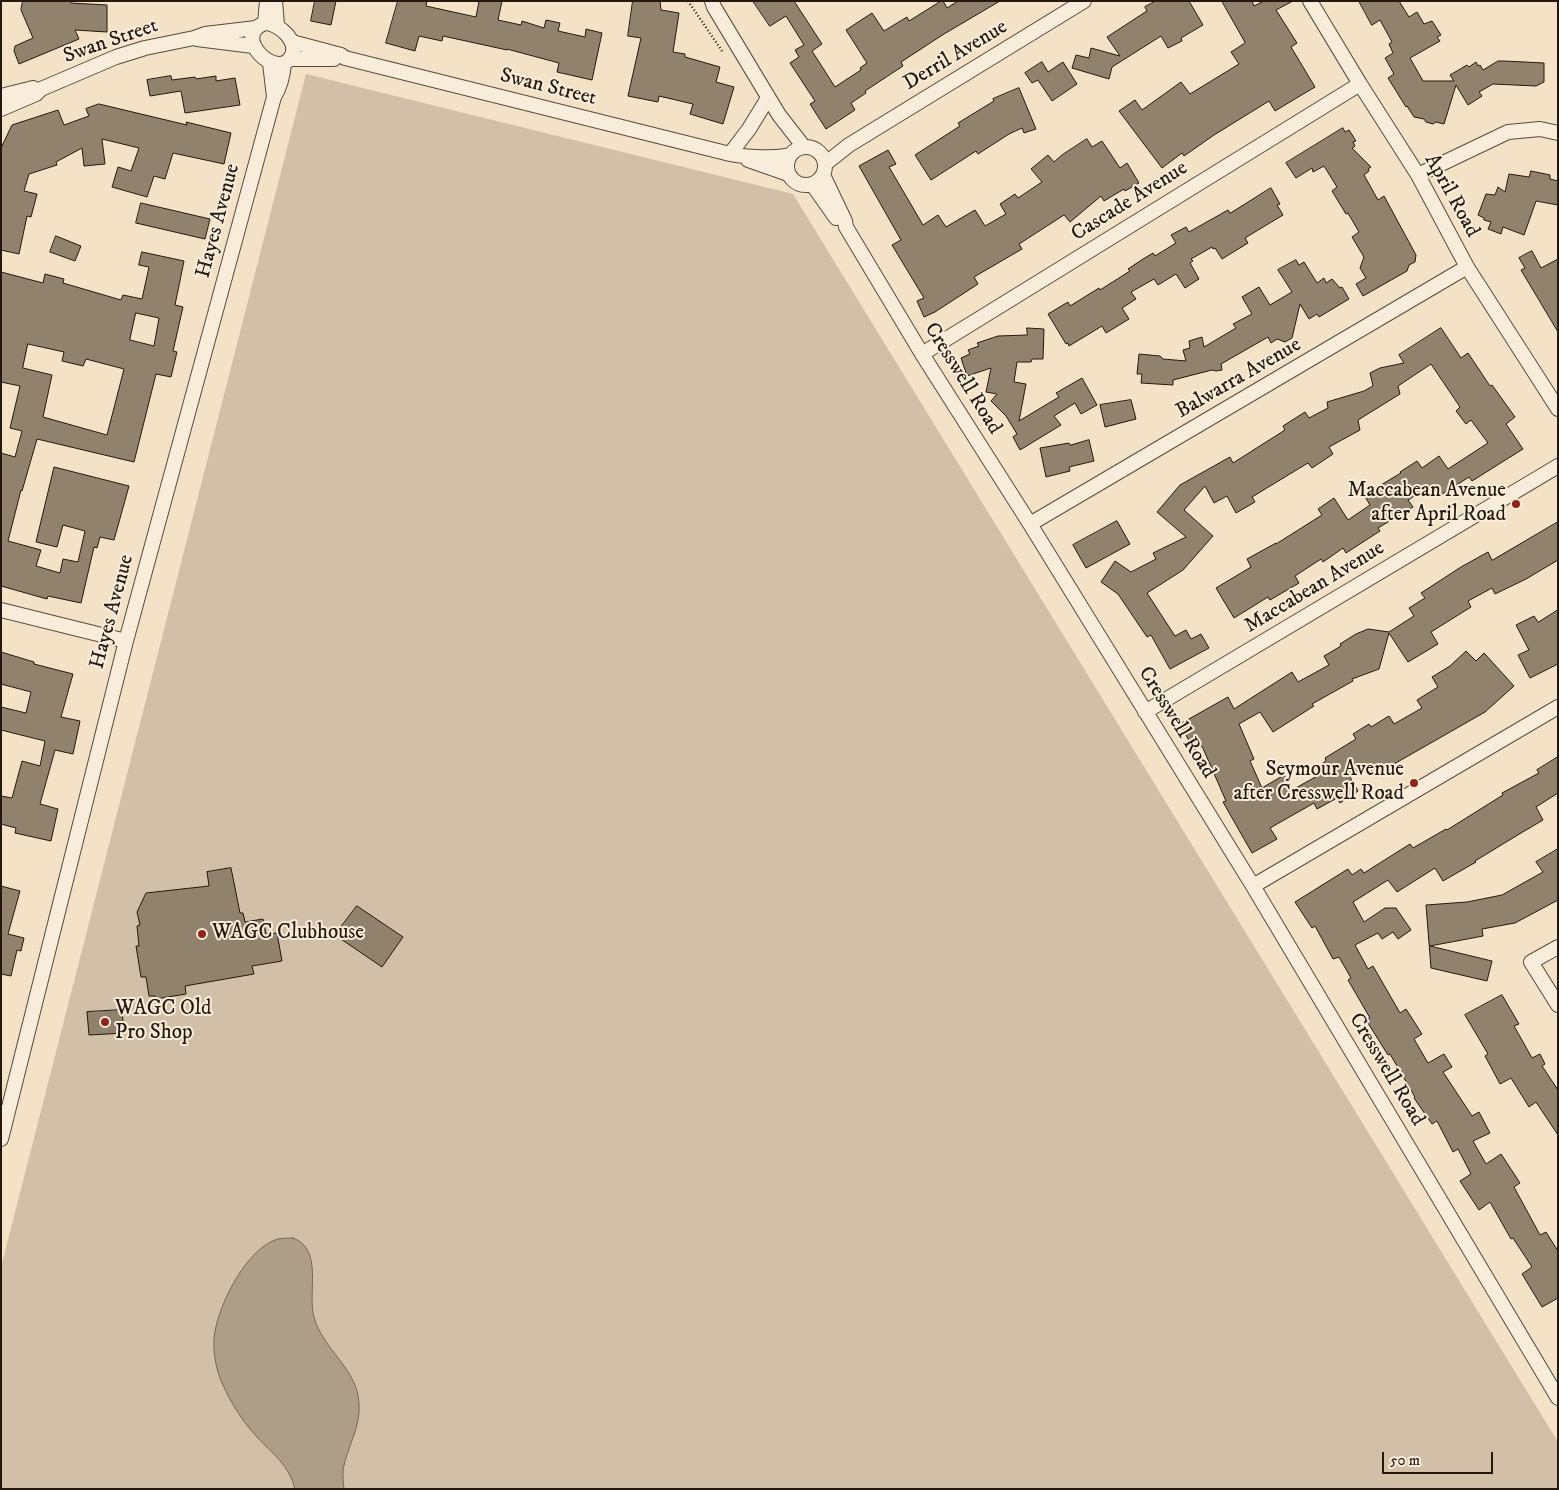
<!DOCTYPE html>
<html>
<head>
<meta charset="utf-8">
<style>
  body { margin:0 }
  #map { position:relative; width:1559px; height:1490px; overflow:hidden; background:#f4e2c7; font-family:"IM FELL DW Pica",serif }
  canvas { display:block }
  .frame { position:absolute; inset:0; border:2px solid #25190d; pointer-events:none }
  .scale { position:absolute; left:1382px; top:1452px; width:111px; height:22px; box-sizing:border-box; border:2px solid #25190d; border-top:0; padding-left:6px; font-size:15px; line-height:18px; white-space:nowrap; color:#25190d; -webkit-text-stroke:4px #f8ecdb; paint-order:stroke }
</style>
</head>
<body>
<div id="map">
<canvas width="1559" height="1490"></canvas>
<div class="frame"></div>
<div class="scale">50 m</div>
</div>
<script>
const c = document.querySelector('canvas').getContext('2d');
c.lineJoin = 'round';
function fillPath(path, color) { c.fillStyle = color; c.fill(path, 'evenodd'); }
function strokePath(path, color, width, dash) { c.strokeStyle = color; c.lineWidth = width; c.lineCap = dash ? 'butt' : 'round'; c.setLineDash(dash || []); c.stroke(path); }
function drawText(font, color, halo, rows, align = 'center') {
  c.font = font + ' "IM FELL DW Pica",serif'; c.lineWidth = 4; c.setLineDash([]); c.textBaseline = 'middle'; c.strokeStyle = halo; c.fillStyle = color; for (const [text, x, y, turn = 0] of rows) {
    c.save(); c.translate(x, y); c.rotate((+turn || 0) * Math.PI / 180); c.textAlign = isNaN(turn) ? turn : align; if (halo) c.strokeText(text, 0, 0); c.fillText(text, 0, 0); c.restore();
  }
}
const green = new Path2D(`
  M306 74 793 194 1558 1442V1489H1V1267Z`);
const water = new Path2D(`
  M293 1238C324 1249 307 1293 314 1317 323 1350 357 1368 359 1403 361 1427 347 1447 343 1470 343 1476 343 1483 344 1489H295C289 1465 273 1454 257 1437 242 1421 231 1403 222 1383 216 1370 213 1352 214 1338 217 1307 246 1248 278 1239 283 1238 288 1238 293 1238Z`);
const building = new Path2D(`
  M23 1H70L71 3 107 5V32L75 30 79 39 19 64 14 51 15 46 33 38 21 10Z
  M315 1H336L331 25 311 21Z
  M398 1H427L426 6 476 17 479 1H502L498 20 521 25 522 21 544 28 546 20 560 23 558 31 585 37 586 29 602 33 592 80 557 72 559 63 507 49V50L443 36 442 41 419 36 415 51 386 43Z
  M633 1H660L661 10 679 13 673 52 685 54V57L720 67 716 82 734 87 723 124 690 114 693 104 659 96 658 102 628 96 641 38 628 36Z
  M753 1H794L822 44 812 51 835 87 861 70 860 68 867 63 846 30 872 13 884 31 907 17 909 21 941 1H943L947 8 958 1H1000L944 34 901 62 903 66 865 91 866 93 851 103 855 110 826 129 810 104 815 101 790 63 799 57 795 50 804 45 786 16 770 26Z
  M1156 1H1189L1203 25 1181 38 1182 41 1168 48 1161 36 1112 67 1109 79 1072 68 1076 55 1089 58 1091 48 1120 56 1107 37 1147 11 1145 7Z
  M1222 1H1252L1254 6 1264 1H1293L1276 10 1297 43 1291 47 1315 87 1275 111 1269 101 1214 135 1184 156 1182 153 1162 168 1119 111 1135 100 1142 110 1181 82 1190 94 1239 64 1231 52 1245 43Z
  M1359 1H1399L1409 17 1417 12 1424 24 1432 21 1441 35 1437 37 1440 41 1410 58 1423 81H1454L1450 75 1467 65 1469 67 1476 62 1478 66 1480 65 1483 70 1498 61H1504L1544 63V82L1536 86 1493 84 1479 92 1482 96 1468 105 1456 85 1444 124 1436 122 1433 124 1426 122 1424 119 1414 117 1407 106 1406 107 1388 78 1394 74 1385 58 1393 53 1389 44 1392 42 1380 20 1372 25Z
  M1042 62 1048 72 1063 62 1077 84 1052 101 1038 80 1032 83 1025 73Z
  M171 76 172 80 195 77 196 79 216 76V81L235 78 240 105 185 113 181 91 150 96 147 80Z
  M1019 88 1036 129 1024 133 1022 128 1009 134 978 154 976 151 931 180 915 155 960 126 958 123 994 101 993 99Z
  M99 104 187 125 186 122 231 133 224 164 173 153 165 179 154 176 147 197 112 187 118 167 131 171 139 148 102 139 105 164 84 166 82 148 56 162 57 165 29 174 24 191 37 194 31 217 27 216 19 254 1 250V148L12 125 58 110 64 125 89 116 86 109Z
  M1343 128 1345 132 1349 130 1356 141 1353 142 1355 146 1352 148 1371 167 1368 169 1369 171 1364 175 1378 200 1384 196 1416 255 1415 262 1409 265 1407 271 1363 296 1356 284 1366 278 1360 268 1364 257 1352 237 1359 232 1348 213 1346 214 1332 191 1337 187 1324 166 1313 172 1312 168 1296 178 1286 163Z
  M1087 139 1092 147 1102 141 1120 168 1127 163 1139 183 1125 191 1124 189 1104 201 1101 196 1070 222 1064 215 1019 244 1022 249 974 277 978 284 935 312 924 317 917 301 924 298 892 245 901 240 859 166 888 150 896 164 889 167 923 225 938 215 946 227 975 210 985 226 1006 214 1000 204 1015 194 1018 198 1042 182 1031 169 1048 155 1054 162 1062 155Z
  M1531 171 1550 175V179L1558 181V205L1536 201 1524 235 1503 227 1501 234 1488 229 1491 222 1484 220V218L1478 215 1486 194 1495 195 1498 187 1505 192 1509 174 1529 177Z
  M1271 188 1280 204 1277 205 1283 215 1245 238 1248 243 1222 259 1215 248 1213 249 1212 247 1191 259 1193 261 1190 263 1199 279 1185 288 1176 274 1158 285 1154 279 1131 292 1136 299 1122 308 1129 319 1106 333 1102 326 1069 346 1068 343 1066 344 1048 314 1068 302 1070 306 1099 288 1100 290 1130 271 1128 269 1143 259 1153 253 1155 256 1176 243 1171 235 1186 227 1189 232 1228 210 1230 213Z
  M141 203 210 219 205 239 136 223Z
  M56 236 81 246 75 261 50 252Z
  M1532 251 1541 268 1558 259V332L1521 270 1525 268 1519 258Z
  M142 252 184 261 175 305 183 307 173 351 177 352 171 377 156 374 134 462 37 439 22 491 21 490 8 541 41 550 36 566 60 573 63 559 78 562 85 531 63 525 57 547 36 542 54 467 129 486 114 540 100 537 97 548 94 547 81 603 48 596 47 599 1 586V453L15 457 22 431 10 428 20 386 1 382V272L43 283 45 274 64 279 63 283 121 300 123 295 142 299 149 267 139 265ZM136 313 159 318 154 346 130 340ZM28 344 64 352 62 361 83 366 86 359 124 369 107 435 43 417 52 375 23 368Z
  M1296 260 1299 265 1304 262 1317 283 1324 278 1326 283 1332 279 1340 288 1342 287 1349 299 1319 317 1317 314 1309 319 1300 304 1292 338 1285 342 1277 339 1271 343 1268 337 1221 364 1222 370 1216 371 1212 370 1173 380V385L1141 383 1142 374H1137L1139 354 1160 356 1163 359 1186 361 1183 350 1190 348 1189 341 1202 337 1204 347 1236 328 1233 324 1252 314 1242 297 1259 287 1270 305 1292 292 1278 270Z
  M1027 328 1044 329 1043 359H1032L1031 362H1017L1014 382 1026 384 1019 421 1059 397 1056 393 1082 378 1097 405 1081 414 1075 403 1054 416 1061 425 1020 450 1013 437 1017 434 1006 416 991 401 997 394 986 392 991 368 967 376 961 358 970 354 968 350 979 346 977 343 998 336 1027 335Z
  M1441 328 1461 358 1468 353 1490 386 1492 385 1515 417 1506 424 1523 449 1472 481 1469 477 1441 495 1433 484 1408 500 1413 507 1378 528 1380 531 1346 553 1343 548 1323 562 1321 559 1295 576 1299 583 1270 600 1268 597 1234 618 1216 588 1251 567 1247 559 1276 543V544L1322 515 1318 509 1334 498 1348 520 1370 505 1364 495 1401 473 1400 472 1417 461 1422 468 1439 456 1448 469 1488 443 1471 420 1466 424 1456 411 1460 407 1431 364 1398 386 1400 394 1358 420 1360 430 1329 447 1333 454 1312 468 1308 463 1252 497 1255 502 1236 513 1227 496 1214 503 1205 486 1184 510 1213 536 1183 570 1147 593 1175 636 1186 630 1191 639 1201 634 1209 648 1170 669 1151 635 1147 637 1118 594 1101 582 1115 561 1131 572 1156 559 1153 553 1186 537 1157 512 1180 485 1230 457 1233 463 1285 430 1283 426 1305 412 1309 418 1328 408 1327 402 1364 391 1373 386 1370 373 1380 368 1404 363 1399 355Z
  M1131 400 1136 419 1105 427 1100 405Z
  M1089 440 1094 461 1069 467 1070 471 1046 477 1040 448 1069 443 1070 445Z
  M1117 521 1130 544 1086 568 1073 545Z
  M1558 522V560L1526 579 1495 594 1492 588 1468 601 1471 607 1431 632 1438 644 1408 662 1389 633 1379 669 1352 679 1353 681 1312 704 1314 706 1273 732 1260 712 1239 724 1254 759 1250 761 1262 788 1284 775 1292 790 1321 774 1317 767 1326 761 1325 758 1356 739 1353 734 1369 724 1371 727 1389 716 1394 724 1422 708 1417 700 1438 687 1432 677 1450 666 1466 651 1476 661 1484 653 1514 686 1485 712 1394 764V766L1376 777 1369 766 1350 777 1358 791 1340 803 1337 798 1317 809 1314 803 1270 828 1277 839 1252 853 1223 802 1226 801 1202 746 1194 750 1180 724 1228 697 1234 709 1292 672 1298 682 1329 665 1324 656 1341 646 1340 644 1356 634 1368 629 1389 632 1414 616 1409 608 1425 598 1421 593 1461 567 1488 552 1492 560Z
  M1558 610V664L1530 678 1518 655 1529 650 1516 625 1534 616 1538 622Z
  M1 652 34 662V664L73 674 61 717 80 721 73 754 55 750 40 804 58 809 51 841 15 833 16 828 1 824V796L12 798 22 761 40 766 45 741 1 730V707L26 713 31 692 1 684Z
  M1558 757V793L1536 807 1543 820 1521 833 1475 861 1476 862 1443 881 1435 868 1397 892 1388 880 1353 902 1364 922 1385 908H1396L1411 930 1398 939 1393 932 1382 939 1378 933 1355 945 1368 969 1373 966 1400 1013 1406 1009 1422 1034 1414 1039 1428 1063 1444 1054 1452 1067 1443 1072 1472 1116 1479 1112 1490 1133 1473 1141 1486 1164 1501 1154 1520 1183 1514 1187 1540 1235 1546 1232 1558 1251V1298L1542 1307 1522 1274 1532 1267 1513 1238 1511 1239 1490 1202 1479 1210 1460 1181 1471 1174 1458 1149 1453 1152 1437 1121 1432 1124 1414 1098 1415 1097 1390 1054 1388 1055 1366 1020 1370 1018 1348 980 1351 978 1339 957 1333 959 1315 926 1312 928 1295 902 1348 869 1352 875 1361 869 1364 873 1410 844 1413 848 1446 829 1447 830 1503 795 1502 793 1539 773 1537 770Z
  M1558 849V900L1515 923 1482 929 1483 936 1430 946 1492 961 1487 981 1431 968 1426 905 1467 902 1502 895 1543 872 1536 862Z
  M231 868 240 913H243L245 922 263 919 266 934 277 933 282 961 252 966 254 974 185 986 186 994 156 999 155 996H149L146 977H141L136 946H139L137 926 140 925 137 912 146 893 209 886 207 872Z
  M1 886 20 891 8 934 24 938 21 951 17 950 11 976 1 974Z
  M357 906 403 937 382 967 335 935Z
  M1502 995 1519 1024 1514 1026 1532 1058 1540 1054 1545 1064 1542 1066 1558 1090V1135L1536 1102 1529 1107 1511 1078 1500 1084 1485 1056 1488 1054 1465 1015Z
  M122 1010 124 1033 89 1035 87 1012Z`);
const path = new Path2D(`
  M688 1 722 51`);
const street = new Path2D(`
  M275 1 277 25
  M712 1 714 7 779 115 804 147
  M1310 1 1360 84 1418 175 1467 267 1558 409
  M265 23C279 23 300 42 291 57 277 81 230 36 265 23Z
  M265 23 267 1
  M197 39 253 46
  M292 42 341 55 345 58 730 154C745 157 776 159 790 155
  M290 59H334
  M270 63 274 97
  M1 96 33 88
  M1 109 36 94 41 89 116 57 145 48 194 38 205 34 256 28
  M787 166a19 19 0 1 1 38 0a19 19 0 1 1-38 0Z
  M730 154 749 129 768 98
  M748 160 788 174
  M825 164 849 145 1084 1
  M823 175 845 221 846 227 922 354 1030 524 1253 886 1558 1398
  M1418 175 1508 132 1540 129 1558 133
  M812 184 836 218
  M922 354 1360 84
  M1030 524 1467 267
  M1 610 126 641
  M1145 712 1558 466
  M1253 886 1558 707
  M1558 947 1531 962 1558 1005
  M1 1139 126 641 274 97C281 86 283 76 284 63`);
const markers = [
  [1516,504,5,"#8f2418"],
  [1414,783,5,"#8f2418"],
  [202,934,5,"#8f2418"],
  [105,1022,5,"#8f2418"]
];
const streetNames = [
  ["Swan Street",111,42,-19],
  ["Derril Avenue",956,56,-31],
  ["Swan Street",548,88,14],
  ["April Road",1451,196,61],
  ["Cascade Avenue",1130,202,-32],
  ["Hayes Avenue",219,221,-75],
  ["Cresswell Road",962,379,58],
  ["Balwarra Avenue",1239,379,-30],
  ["Maccabean Avenue",1315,588,-31],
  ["Hayes Avenue",113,612,-75],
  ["Cresswell Road",1176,723,58],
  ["Cresswell Road",1386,1070,59]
];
const poiNames = [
  ["Maccabean Avenue",1506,492],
  ["after April Road",1506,516],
  ["Seymour Avenue",1404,771],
  ["after Cresswell Road",1404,795],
  ["WAGC Clubhouse",212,934,"left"],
  ["WAGC Old",115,1010,"left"],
  ["Pro Shop",115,1034,"left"]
];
fillPath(green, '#d1c0a7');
fillPath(water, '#ae9e88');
strokePath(water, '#776957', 1);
fillPath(building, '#91826e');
strokePath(building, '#25190d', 1);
strokePath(street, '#594b3c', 16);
strokePath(path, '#25190d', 2.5, [1, 2.5]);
strokePath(street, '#f8ecdb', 14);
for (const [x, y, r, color] of markers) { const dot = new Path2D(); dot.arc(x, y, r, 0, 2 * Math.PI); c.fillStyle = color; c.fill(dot); strokePath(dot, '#f8ecdb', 2); }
drawText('21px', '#25190d', '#f8ecdb', streetNames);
drawText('21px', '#25190d', '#f8ecdb', poiNames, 'right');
</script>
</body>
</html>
